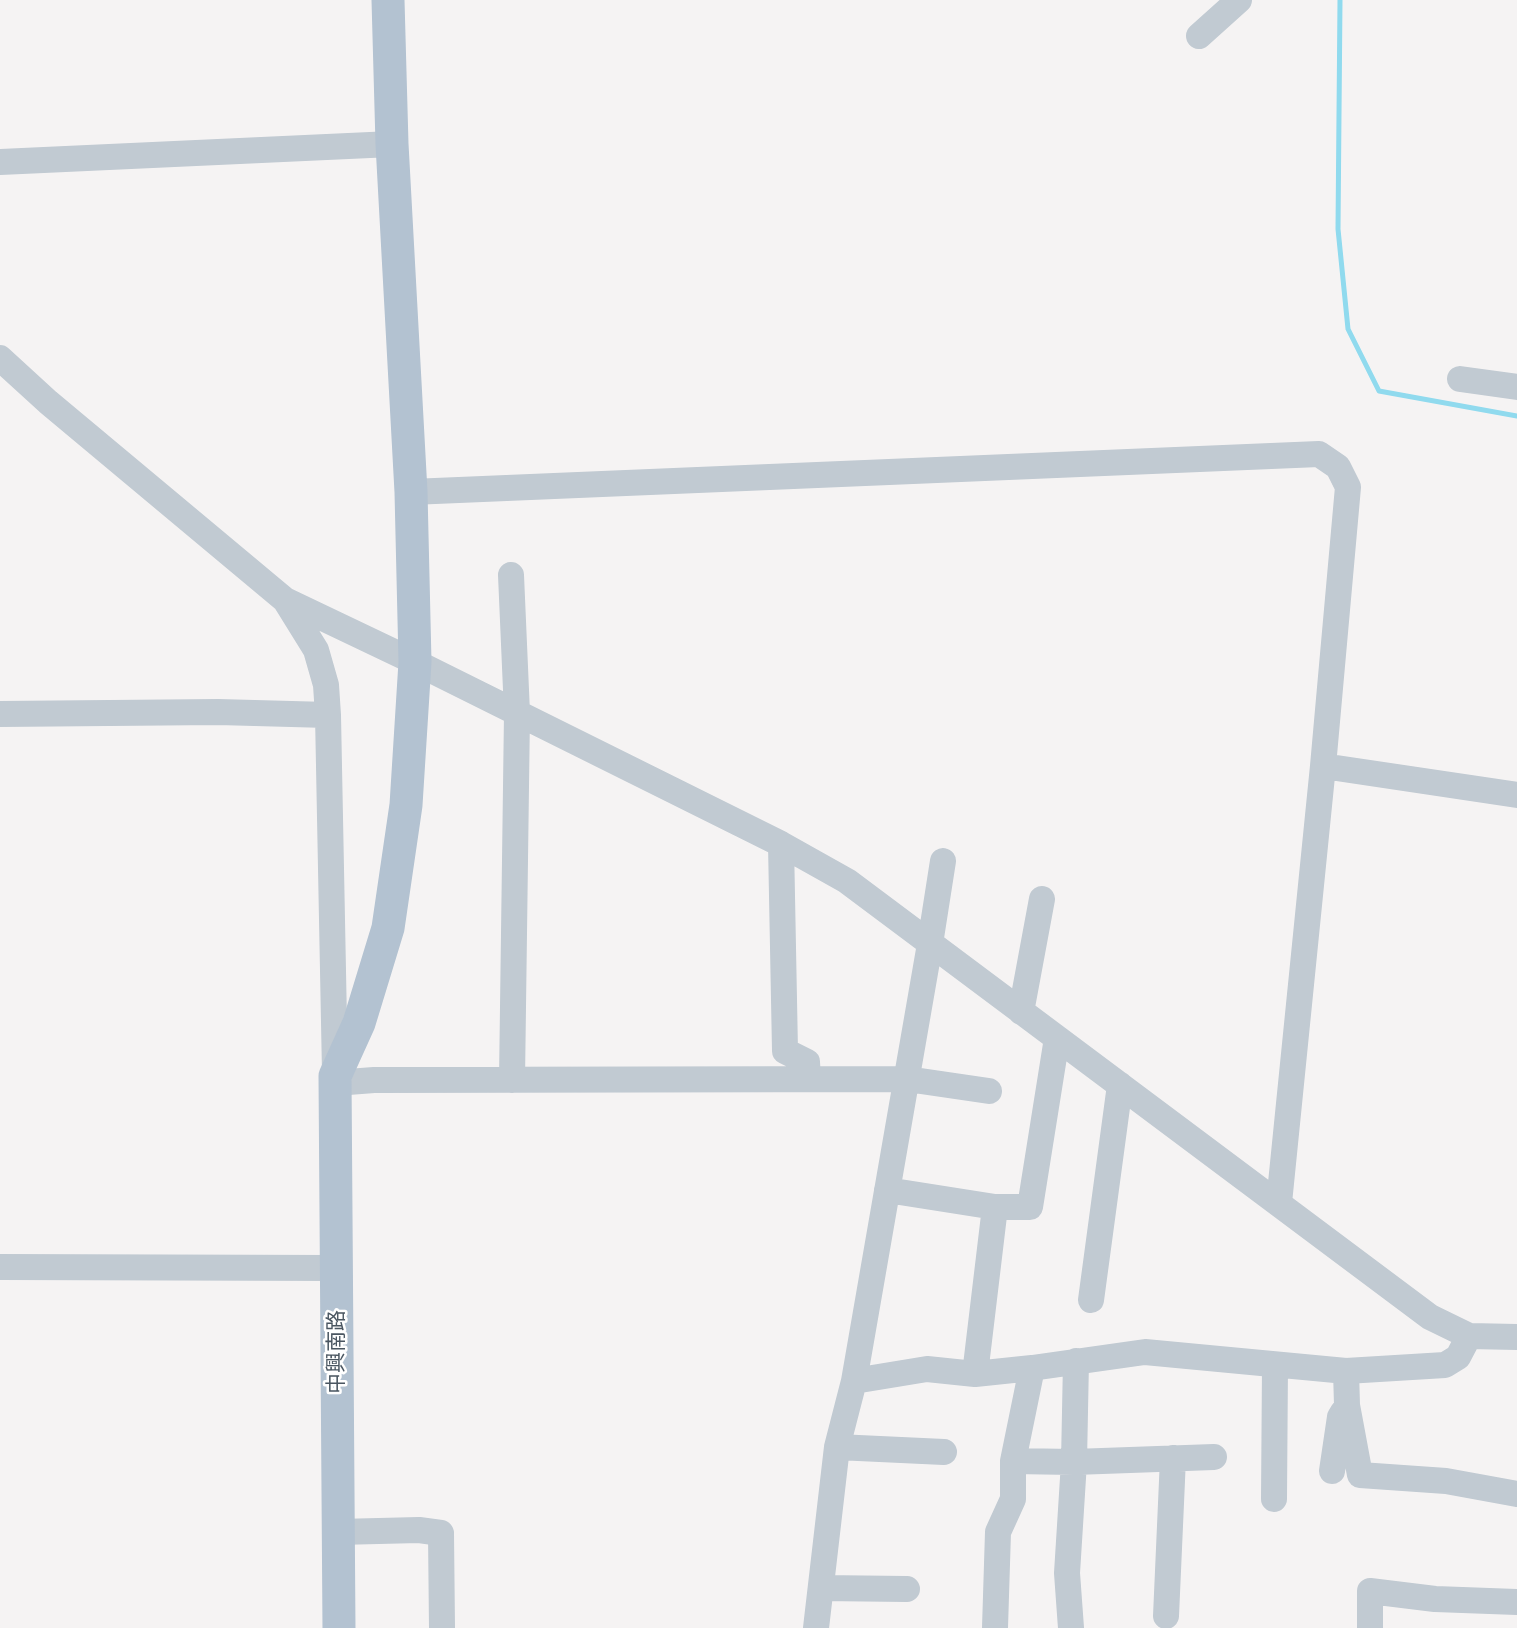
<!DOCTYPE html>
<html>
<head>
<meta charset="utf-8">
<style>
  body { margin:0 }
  canvas { display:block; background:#f5f3f3 }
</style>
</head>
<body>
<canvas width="1517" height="1628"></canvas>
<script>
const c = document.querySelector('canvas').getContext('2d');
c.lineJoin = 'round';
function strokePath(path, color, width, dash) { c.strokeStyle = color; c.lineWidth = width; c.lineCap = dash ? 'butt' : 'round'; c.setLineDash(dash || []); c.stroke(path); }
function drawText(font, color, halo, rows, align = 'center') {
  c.font = font + ' Arial,"Noto Sans TC",sans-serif'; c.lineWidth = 5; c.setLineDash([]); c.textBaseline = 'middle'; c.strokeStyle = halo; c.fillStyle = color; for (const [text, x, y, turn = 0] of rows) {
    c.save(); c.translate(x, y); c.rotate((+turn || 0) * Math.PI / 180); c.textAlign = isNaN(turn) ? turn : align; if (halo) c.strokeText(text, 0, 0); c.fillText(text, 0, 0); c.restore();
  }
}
const stream = new Path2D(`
  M1340 0 1338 229 1348 329 1379 391 1517 416`);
const minor = new Path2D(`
  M1199 36 1239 0
  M0 162 392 144
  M0 358 48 402 285 600 415 662 781 844 847 881 1430 1317 1469 1336 1517 1337
  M1460 379 1517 387
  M411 492 1319 454 1338 467 1348 487 1323 766 1517 795
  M511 575 517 713 512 1080
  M285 600 316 650 326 685 328 715 335 1073
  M0 714 218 712 328 715
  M781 844 785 1051 807 1062 808 1079
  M1021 1012 1042 899
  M335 1083 374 1080 907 1079 989 1091
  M887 1190 995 1207
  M1279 1203 1323 766
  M0 1267 336 1268
  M1091 1300 1120 1085
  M1346 1371 1347 1405 1360 1475 1446 1481 1517 1494
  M975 1374 995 1207H1030L1057 1038
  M854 1381 927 1369 975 1374 1032 1368 1145 1352 1346 1371 1445 1365 1458 1357 1469 1336
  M837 1447 944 1452
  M1013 1461 1074 1462 1214 1457
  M1332 1471 1340 1417 1343 1412
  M1274 1499 1275 1365
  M338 1532 419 1530 441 1533 442 1628
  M821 1588 907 1589
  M1166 1616 1173 1458
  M816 1628 837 1447 854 1381 930 944 943 861
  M995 1628 998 1532 1013 1499V1461L1032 1368
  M1071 1628 1067 1573 1074 1462 1076 1361
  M1370 1628V1591L1435 1599 1517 1602`);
const major = new Path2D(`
  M339 1628 335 1076 359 1023 388 928 406 805 415 662 411 492 392 144 388 0`);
const streetNames = [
  ["中興南路",337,1352,-90]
];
strokePath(stream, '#90daee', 5);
strokePath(minor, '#c1cad2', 26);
strokePath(major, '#b3c2d1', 33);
drawText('21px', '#4a5661', '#fff', streetNames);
</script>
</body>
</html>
